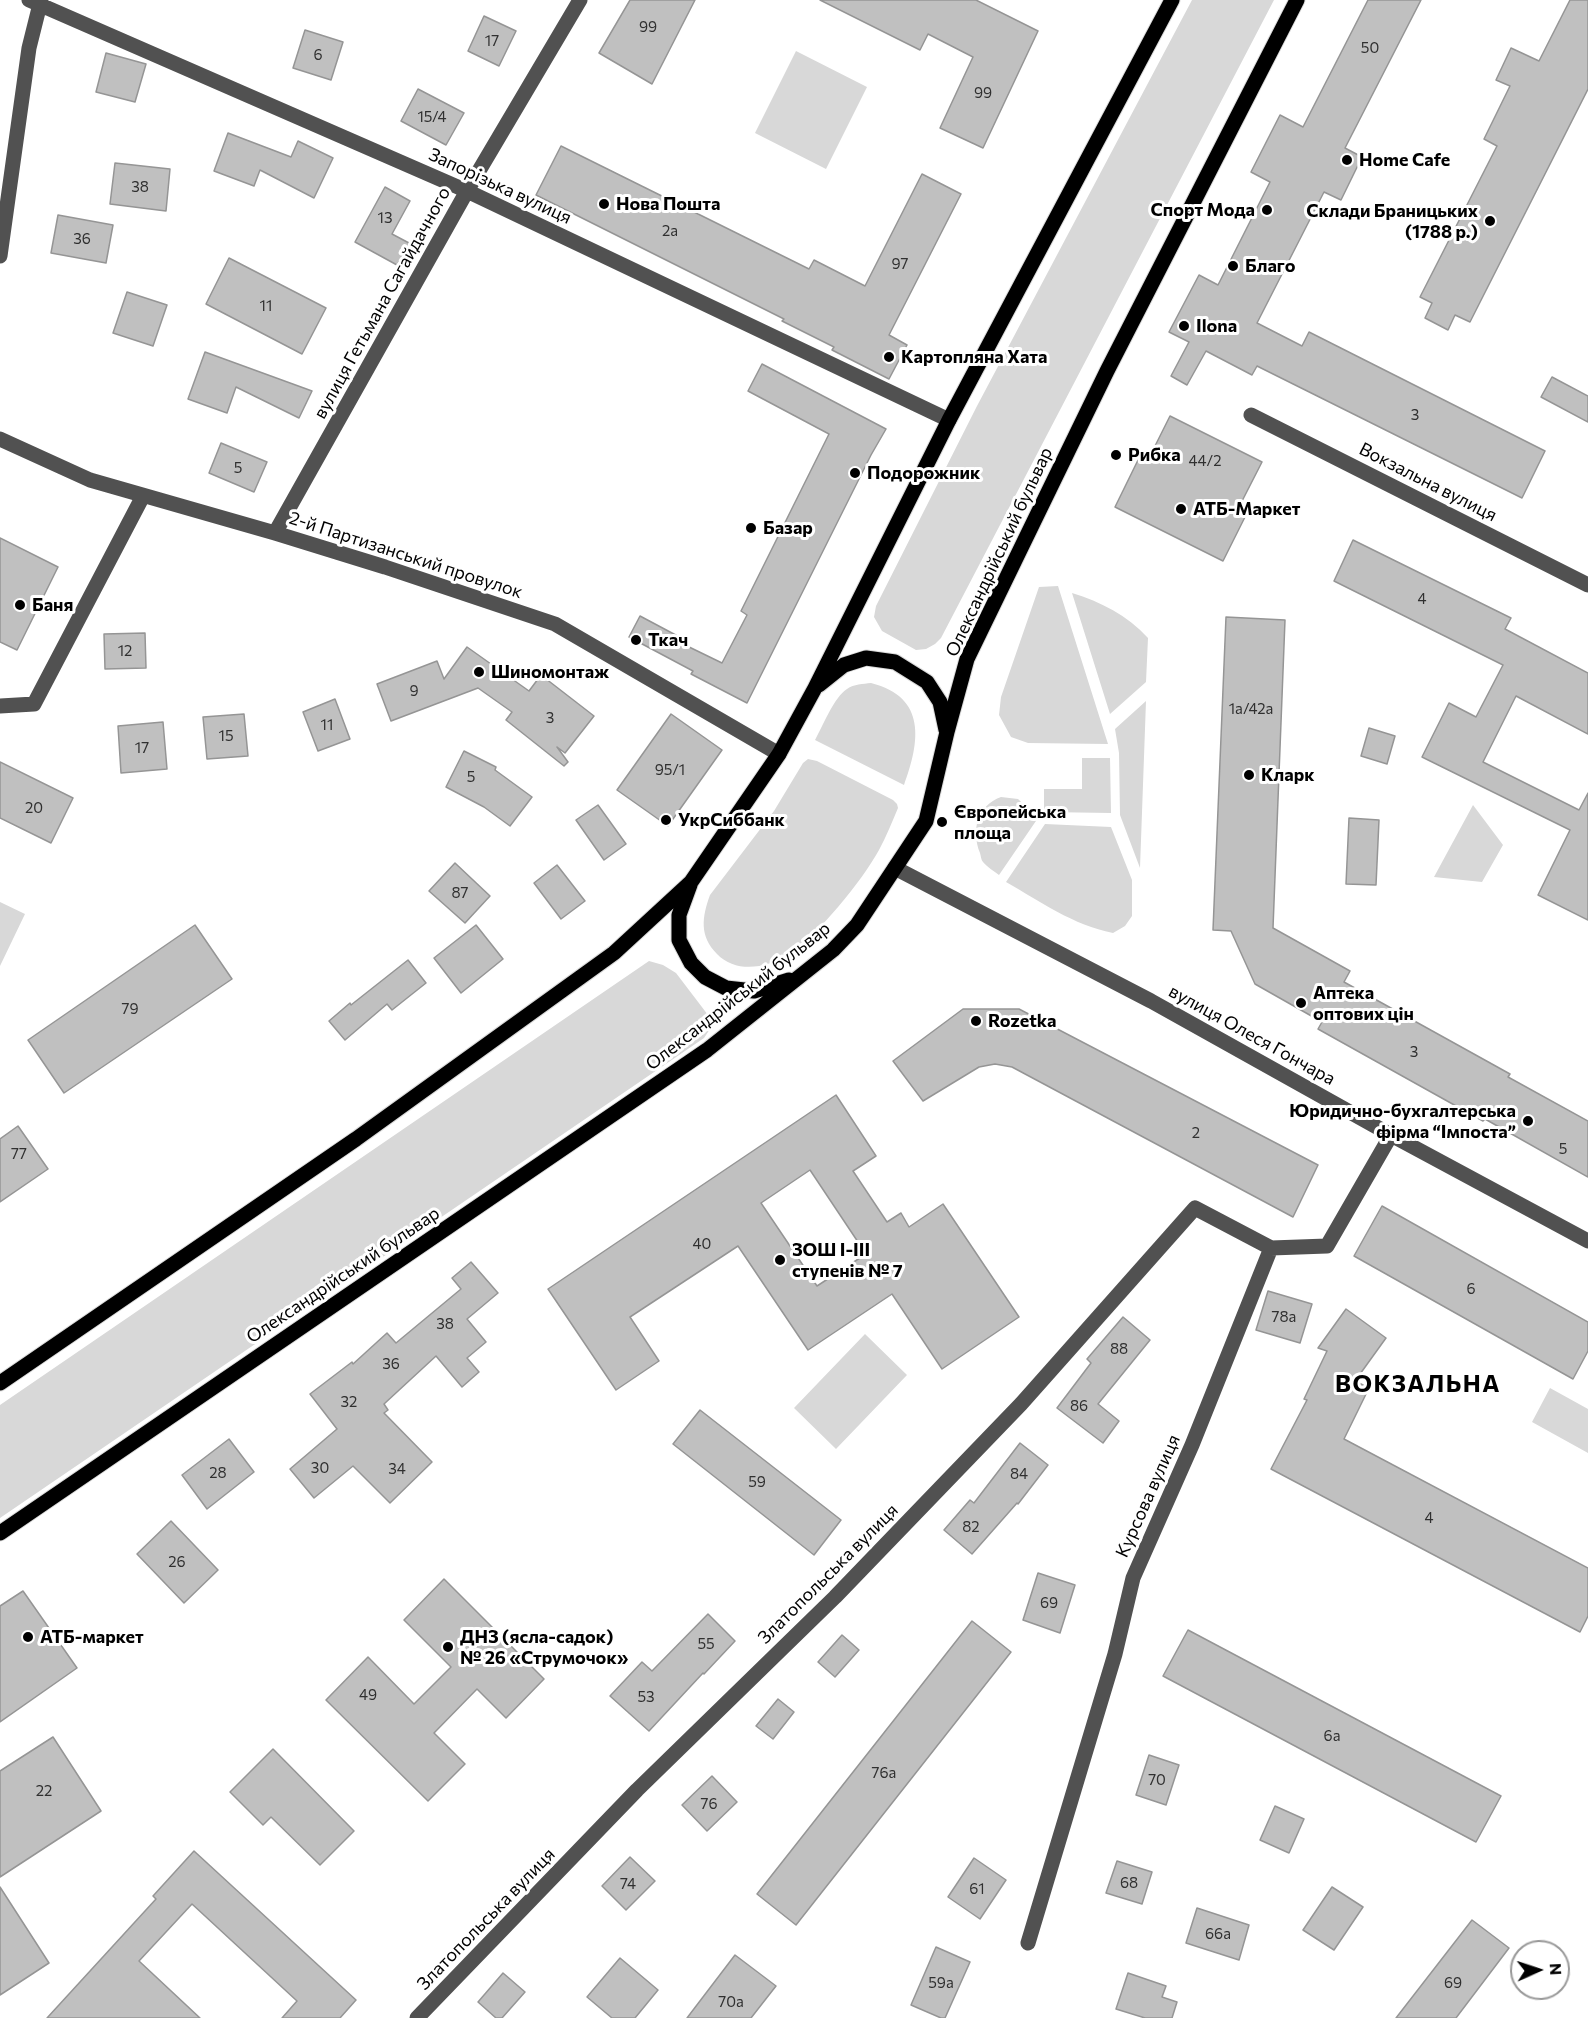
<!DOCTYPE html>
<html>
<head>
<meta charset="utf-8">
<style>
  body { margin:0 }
  #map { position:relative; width:1588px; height:2018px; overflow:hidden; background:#fff; font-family:Commissioner,sans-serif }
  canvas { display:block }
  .north { position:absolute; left:1510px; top:1940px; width:60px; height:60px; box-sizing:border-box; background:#fff; border:2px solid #999; border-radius:50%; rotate:87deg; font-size:16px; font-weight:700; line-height:24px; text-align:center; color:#000 }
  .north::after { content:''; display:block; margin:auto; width:21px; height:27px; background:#000; clip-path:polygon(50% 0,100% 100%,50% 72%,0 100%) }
</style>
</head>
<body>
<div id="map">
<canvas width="1588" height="2018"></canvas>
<div class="north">N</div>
</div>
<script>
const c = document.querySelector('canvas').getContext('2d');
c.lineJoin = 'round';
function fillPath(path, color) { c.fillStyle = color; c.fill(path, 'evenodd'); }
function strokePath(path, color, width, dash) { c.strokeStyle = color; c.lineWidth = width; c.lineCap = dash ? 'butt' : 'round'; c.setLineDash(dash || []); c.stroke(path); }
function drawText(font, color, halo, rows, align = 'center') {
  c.font = font + ' Commissioner,sans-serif'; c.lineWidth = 6; c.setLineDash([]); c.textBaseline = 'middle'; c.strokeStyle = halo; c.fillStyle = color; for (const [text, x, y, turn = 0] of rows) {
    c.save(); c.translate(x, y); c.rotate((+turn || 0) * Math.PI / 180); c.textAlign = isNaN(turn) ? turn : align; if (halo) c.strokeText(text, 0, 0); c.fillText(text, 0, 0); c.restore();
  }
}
const green = new Path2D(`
  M1192 0H1274L941 638 935 644 926 649 916 650 882 631 874 617 876 606 977 406Z
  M796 51 867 87 826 169 755 133Z
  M1058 586 1108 744 1028 743 1011 737 999 715 1001 697 1039 587Z
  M1072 593C1101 602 1127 615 1148 638L1146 682 1110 714Z
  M871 683C927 697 920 742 904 785L815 740C823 726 834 697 847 689 854 684 863 684 871 683Z
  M1146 701 1140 868 1120 815 1119 753 1115 729Z
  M1082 758H1110L1111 813 1046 812 1044 808V789H1082Z
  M808 759 817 761 893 800 897 804 898 808C892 822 886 837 879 850 862 881 818 935 789 954 768 968 736 974 717 954 699 936 702 917 710 895L774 811 803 763Z
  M1001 797 1018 799 1038 818 999 875C994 871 987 867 983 862 981 860 981 856 980 853 971 830 977 806 1001 797Z
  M1473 805 1503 845 1482 882 1434 877Z
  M1045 824 1111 827 1132 880V916L1125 926 1113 933C1073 925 1041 902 1006 882Z
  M0 902 25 914 0 966Z
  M649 961 663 965 676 973 708 1015 710 1029 704 1038 0 1518V1405Z
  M865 1334 907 1375 836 1449 794 1408Z
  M1550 1388 1588 1409V1453L1532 1422Z`);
const building = new Path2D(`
  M630 0H695L652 84 599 53Z
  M820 0H976L1038 31 983 148 940 128 973 57 928 34 920 50Z
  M1368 0H1421L1345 148 1362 157 1341 200 1324 192 1257 323 1302 346 1309 332 1545 451 1522 498 1257 366 1252 375 1206 351 1187 385 1171 376 1189 342 1169 332 1199 275 1218 285 1270 182 1251 172 1280 115 1303 127Z
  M1570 0H1588V89L1470 322 1455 315 1448 330 1425 318 1432 303 1420 297 1497 146 1484 139 1510 86 1496 80 1511 48 1539 61Z
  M484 16 516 31 499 66 468 51Z
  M305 30 343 42 331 80 293 68Z
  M106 53 146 64 135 102 96 92Z
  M418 89 464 113 446 145 401 121Z
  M228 133 291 157 298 141 333 158 314 198 260 170 254 186 214 171Z
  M561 146 809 269 814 260 865 286 922 174 961 194 889 335 907 345 889 379 832 350 834 347 782 321 784 319 536 195Z
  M115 163 170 169 166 211 110 204Z
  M385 187 410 201 392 234 409 243 397 265 355 242Z
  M58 215 113 225 106 263 51 253Z
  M229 258 326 308 302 354 206 304Z
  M127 292 167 305 153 346 113 333Z
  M205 352 312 391 299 418 236 387 227 413 188 399Z
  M762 364 886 429 871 455 747 703 691 674 693 671 629 637 640 616 687 641 685 645 722 663 747 615 741 611 829 434 748 391Z
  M1552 377 1588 396V422L1541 397Z
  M1170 416 1262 462 1239 507 1248 511 1223 561 1115 507 1140 456 1148 460Z
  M221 443 267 462 254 492 209 473Z
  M0 538 58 567 17 650 0 642Z
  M1353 540 1511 618 1505 629 1588 673V734L1516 696 1483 762 1579 810 1588 793V920L1538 895 1570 830 1422 757 1449 703 1476 717 1503 665 1334 581Z
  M1226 617 1285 620 1273 928 1350 971 1344 982 1510 1074 1508 1077 1588 1121V1177L1485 1119 1483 1121 1318 1029 1322 1022 1255 984 1231 931 1213 930Z
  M145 633 146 668 105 669 104 634Z
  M467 647 529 691 541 675 594 716 565 753 557 747 568 762 564 766 506 720 512 712 478 688 391 721 377 684 437 661 444 679Z
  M335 699 350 739 318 751 303 712Z
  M244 714 248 756 207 759 203 717Z
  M671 714 722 750 668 826 617 790Z
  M163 722 167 769 121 773 118 726Z
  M1369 728 1395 736 1387 764 1361 756Z
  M464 751 496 767 495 770 532 797 510 826 484 807 446 787Z
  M0 762 73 798 51 843 0 818Z
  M598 805 626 844 604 860 576 820Z
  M1349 818 1379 820 1376 885 1346 884Z
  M455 863 490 896 465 923 429 891Z
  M557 865 585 901 561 919 534 883Z
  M195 925 232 979 64 1093 28 1040Z
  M476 925 503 959 461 993 434 958Z
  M408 960 426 983 392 1010 387 1004 345 1040 329 1021 350 1003 351 1005Z
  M963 1009H1019L1318 1165 1293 1217 1012 1067 995 1064 979 1067 923 1101 893 1061Z
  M836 1095 876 1156 853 1171 887 1222 901 1213 909 1227 943 1204 1019 1317 942 1369 892 1294 808 1350 738 1246 630 1317 659 1361 616 1390 548 1289ZM810 1170 866 1254 817 1286 761 1203Z
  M18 1126 48 1169 0 1202V1139Z
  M1382 1206 1588 1322V1351L1573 1379 1354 1256Z
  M471 1262 498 1293 467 1319 486 1342 467 1358 479 1372 462 1387 436 1356 384 1404 388 1410 384 1413 432 1462 390 1503 353 1466 314 1498 290 1469 337 1429 310 1394 352 1362 353 1364 387 1333 396 1343 461 1289 452 1278Z
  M1268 1291 1312 1304 1300 1343 1256 1330Z
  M1346 1309 1386 1338 1355 1381 1369 1388 1344 1439 1588 1568V1616L1580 1632 1271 1469 1307 1400 1304 1399 1327 1351 1318 1348Z
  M1123 1317 1150 1340 1098 1404 1119 1421 1103 1443 1057 1408 1091 1363 1087 1359Z
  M700 1410 841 1520 814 1555 673 1444Z
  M229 1439 254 1472 207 1509 182 1475Z
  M1020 1443 1048 1465 1018 1504 1017 1503 972 1554 944 1530 970 1500 974 1503Z
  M171 1521 218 1570 184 1603 137 1554Z
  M1038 1573 1075 1585 1060 1633 1023 1620Z
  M444 1579 544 1679 506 1718 477 1689 434 1733 465 1764 428 1801 326 1700 368 1657 414 1704 451 1667 404 1620Z
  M23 1591 77 1668 0 1722V1606Z
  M708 1614 735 1641 704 1674 703 1673 649 1731 610 1696 642 1662 652 1671Z
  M972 1621 1011 1652 796 1925 757 1894Z
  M1188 1630 1501 1796 1476 1842 1163 1676Z
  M842 1635 859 1650 835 1677 818 1662Z
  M778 1699 794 1712 773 1739 756 1726Z
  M53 1737 101 1811 0 1877V1771Z
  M273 1749 354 1831 320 1865 271 1817 263 1825 230 1792Z
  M1149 1755 1179 1765 1166 1805 1136 1795Z
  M712 1776 737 1802 707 1831 682 1805Z
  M1275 1806 1304 1819 1289 1853 1260 1840Z
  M194 1851 356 2000 340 2018H282L297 2001 192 1904 139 1961 200 2018H47L156 1899 153 1896Z
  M630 1857 655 1881 626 1910 602 1886Z
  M974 1858 1006 1880 980 1919 948 1897Z
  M1117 1861 1152 1872 1142 1904 1106 1893Z
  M0 1887 49 1963 0 1995Z
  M1332 1887 1363 1907 1334 1950 1303 1930Z
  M1197 1908 1249 1925 1239 1960 1186 1943Z
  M1472 1920 1509 1948 1456 2018H1396Z
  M936 1947 970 1962 945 2018H941L911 2005Z
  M735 1955 776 1986 751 2018H687Z
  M620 1958 658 1990 635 2018H612L587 1997Z
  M503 1973 525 1992 502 2018H496L478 2002Z
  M1128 1973 1166 1986 1162 1997 1177 2002 1172 2018H1145L1116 2009Z`);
const minor = new Path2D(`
  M29 0 467 191 949 420
  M0 256 29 48 41 0
  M1251 415 1588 585
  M0 439 90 480 275 533 385 567 555 624 779 754
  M275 533 467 191 580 0
  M0 706 34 704 143 496
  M895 868 1151 1001 1391 1135 1588 1241
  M1028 1943 1115 1654 1133 1578 1192 1445 1271 1248 1327 1246 1391 1135
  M417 2018 637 1790 835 1597 1021 1404 1195 1208 1271 1248`);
const major = new Path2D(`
  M819 685 844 665 866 658 895 662 927 682 940 702 946 730
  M690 885 679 915V940L691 963 705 977 726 988 754 991 789 980
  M0 1383 356 1139 614 953 691 882 779 754 815 688 949 420 1172 0
  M0 1533 707 1050 833 950 857 925 926 821 947 732 967 659 1107 371 1297 0`);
const markers = [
  [1347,160,6,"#000"],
  [604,204,6,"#000"],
  [1267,210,6,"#000"],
  [1490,221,6,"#000"],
  [1233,266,6,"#000"],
  [1184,326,6,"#000"],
  [889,357,6,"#000"],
  [1116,455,6,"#000"],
  [855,473,6,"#000"],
  [1181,509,6,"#000"],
  [751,528,6,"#000"],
  [20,605,6,"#000"],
  [636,640,6,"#000"],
  [479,672,6,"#000"],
  [1249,775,6,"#000"],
  [666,820,6,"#000"],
  [942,822,6,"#000"],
  [1301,1003,6,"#000"],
  [976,1021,6,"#000"],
  [1528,1121,6,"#000"],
  [780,1260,6,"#000"],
  [28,1637,6,"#000"],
  [448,1647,6,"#000"]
];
const numberNames = [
  ["99",648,27],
  ["17",492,41],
  ["50",1370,48],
  ["6",318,55],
  ["99",983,93],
  ["15/4",432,117],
  ["38",140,187],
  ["13",385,218],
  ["2а",670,231],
  ["36",82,239],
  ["97",900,264],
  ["11",266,306],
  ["3",1415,415],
  ["44/2",1205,461],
  ["5",238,468],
  ["4",1422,599],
  ["12",125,651],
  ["9",414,691],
  ["1а/42а",1251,709],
  ["3",550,718],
  ["11",327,725],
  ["15",226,736],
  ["17",142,748],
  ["95/1",670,770],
  ["5",471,777],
  ["20",34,808],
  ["87",460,893],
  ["79",130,1009],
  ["3",1414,1052],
  ["2",1196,1133],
  ["5",1563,1149],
  ["77",19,1154],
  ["40",702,1244],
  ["6",1471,1289],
  ["78а",1284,1317],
  ["38",445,1324],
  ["88",1119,1349],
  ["36",391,1364],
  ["32",349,1402],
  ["86",1079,1406],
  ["30",320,1468],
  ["34",397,1469],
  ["28",218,1473],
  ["84",1019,1474],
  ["59",757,1482],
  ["4",1429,1518],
  ["82",971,1527],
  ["26",177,1562],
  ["69",1049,1603],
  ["55",706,1644],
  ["49",368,1695],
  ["53",646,1697],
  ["6а",1332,1736],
  ["76а",884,1773],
  ["70",1157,1780],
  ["22",44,1791],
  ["76",709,1804],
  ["68",1129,1883],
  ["74",628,1884],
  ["61",977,1889],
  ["66а",1218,1934],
  ["59а",941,1983],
  ["69",1453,1983],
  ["70а",731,2002]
];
const poiNames = [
  ["Home Cafe",1359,160],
  ["Нова Пошта",616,204],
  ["Спорт Мода",1255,210,"right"],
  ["Склади Браницьких",1478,211,"right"],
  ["(1788 р.)",1478,232,"right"],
  ["Благо",1245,266],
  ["Ilona",1196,326],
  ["Картопляна Хата",901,357],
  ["Рибка",1128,455],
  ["Подорожник",867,473],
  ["АТБ-Маркет",1193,509],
  ["Базар",763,528],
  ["Баня",32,605],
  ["Ткач",648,640],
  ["Шиномонтаж",491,672],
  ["Кларк",1261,775],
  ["Європейська",954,812],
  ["площа",954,833],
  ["УкрСиббанк",678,820],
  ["Аптека",1313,993],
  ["оптових цін",1313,1014],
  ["Rozetka",988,1021],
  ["Юридично-бухгалтерська",1516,1111,"right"],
  ["фірма “Імпоста”",1516,1132,"right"],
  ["ЗОШ І-ІІІ",792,1250],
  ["ступенів № 7",792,1271],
  ["АТБ-маркет",40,1637],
  ["ДНЗ (ясла-садок)",460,1637],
  ["№ 26 «Струмочок»",460,1658]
];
const streetNames = [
  ["Запорізька вулиця",500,186,25],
  ["вулиця Гетьмана Сагайдачного",382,303,-61],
  ["Вокзальна вулиця",1428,482,27],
  ["Олександрійський бульвар",999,552,-65],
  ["2-й Партизанський провулок",406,555,18],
  ["Олександрійський бульвар",738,996,-38],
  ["вулиця Олеся Гончара",1252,1035,29],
  ["Олександрійський бульвар",343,1275,-34],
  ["Курсова вулиця",1148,1496,-66],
  ["Златопольська вулиця",828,1574,-45],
  ["Златопольська вулиця",486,1919,-46]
];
const districtNames = [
  ["ВОКЗАЛЬНА",1418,1384]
];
fillPath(green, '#d8d8d8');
fillPath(building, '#c0c0c0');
strokePath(building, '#959595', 1.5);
strokePath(major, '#dbdbdb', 17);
strokePath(minor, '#515151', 15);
strokePath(major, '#000', 15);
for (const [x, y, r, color] of markers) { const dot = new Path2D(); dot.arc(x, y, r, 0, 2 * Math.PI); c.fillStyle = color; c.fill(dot); strokePath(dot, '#fff', 2); }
drawText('15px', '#303030', null, numberNames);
drawText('bold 18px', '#000', '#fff', poiNames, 'left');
drawText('18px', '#000', '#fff', streetNames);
c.letterSpacing = '1.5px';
drawText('bold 24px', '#000', '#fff', districtNames);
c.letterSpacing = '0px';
</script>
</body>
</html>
